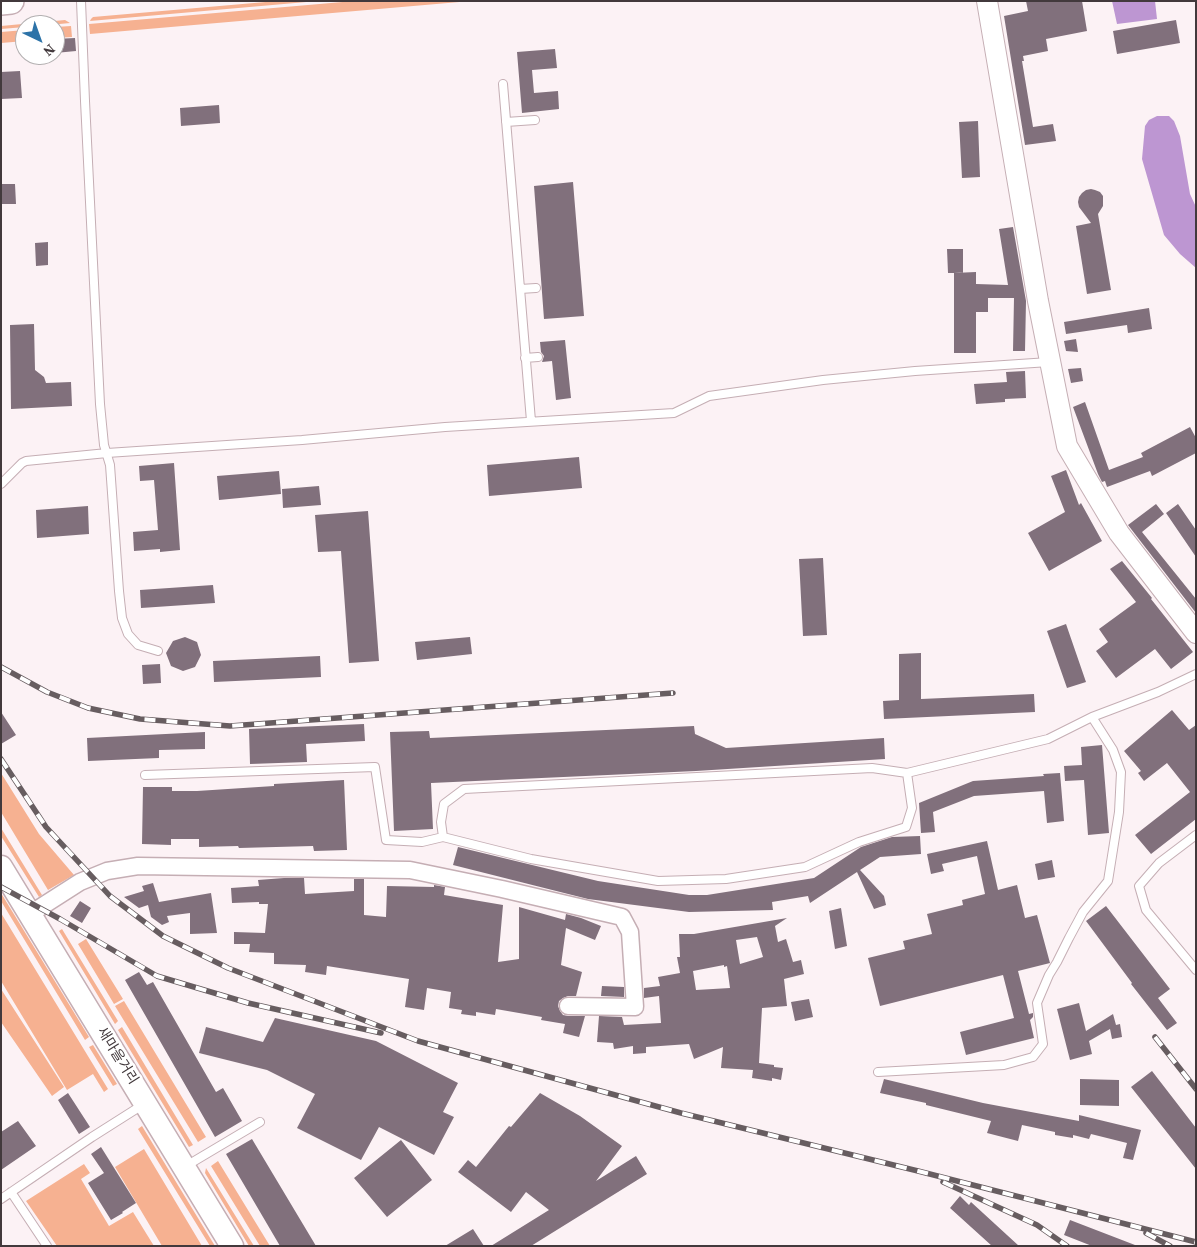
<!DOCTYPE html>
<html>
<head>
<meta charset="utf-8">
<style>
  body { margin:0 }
  #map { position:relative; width:1197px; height:1247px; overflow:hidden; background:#fcf2f5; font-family:"Source Serif 4",serif }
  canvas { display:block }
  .frame { position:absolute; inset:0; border:2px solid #42393c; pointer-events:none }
  .north { position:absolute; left:15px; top:15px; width:50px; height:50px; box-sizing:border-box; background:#fff; border:1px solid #b3b0b1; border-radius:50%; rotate:138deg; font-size:14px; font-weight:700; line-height:20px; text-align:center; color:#42393c }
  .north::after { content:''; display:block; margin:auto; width:18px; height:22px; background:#2d73a8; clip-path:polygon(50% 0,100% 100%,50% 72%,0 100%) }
</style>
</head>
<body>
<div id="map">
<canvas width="1197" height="1247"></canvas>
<div class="frame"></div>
<div class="north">N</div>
</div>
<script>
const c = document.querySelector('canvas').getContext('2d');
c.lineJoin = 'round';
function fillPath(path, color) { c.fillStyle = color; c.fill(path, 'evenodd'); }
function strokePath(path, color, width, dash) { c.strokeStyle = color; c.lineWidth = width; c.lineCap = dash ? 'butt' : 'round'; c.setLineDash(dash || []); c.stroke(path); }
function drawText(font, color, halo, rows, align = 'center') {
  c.font = font + ' "Source Serif 4","Noto Sans KR",serif'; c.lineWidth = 5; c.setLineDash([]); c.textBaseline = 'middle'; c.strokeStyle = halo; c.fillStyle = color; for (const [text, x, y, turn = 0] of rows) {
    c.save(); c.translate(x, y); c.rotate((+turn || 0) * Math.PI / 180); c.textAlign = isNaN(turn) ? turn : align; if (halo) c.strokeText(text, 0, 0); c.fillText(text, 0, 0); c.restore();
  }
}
const green = new Path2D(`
  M277 1H318L90 21 91 19 93 17Z
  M354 1H471L90 34 89 24Z
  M65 20 70 23 49 25H25V27L1 29V26Z
  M71 26 72 37 55 38V27Z
  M25 30V41L1 43V32Z
  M1 773 39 834 74 875 48 890 1 812Z
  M1 828 42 895 39 897 1 836Z
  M1 893 89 1037 85 1040 1 901Z
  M1 913 108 1089 104 1092 93 1074 67 1090 1 981Z
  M62 929 118 1021 115 1024 59 931Z
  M86 939 123 999 114 1004 78 944Z
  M1 989 64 1087 52 1096 1 1022Z
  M124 1001 206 1137 198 1142 115 1006Z
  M122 1027 193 1145 189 1147 118 1030Z
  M93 1045 117 1084 113 1086 89 1047Z
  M142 1126 215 1246H210L138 1129Z
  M144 1149 202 1246H162L115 1167Z
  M218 1161 270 1246H260L211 1166Z
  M84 1164 90 1173 81 1179 109 1226 133 1212 154 1246H57L26 1201Z
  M206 1168 254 1246H249L205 1173Z`);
const water = new Path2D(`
  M1112 1H1155L1157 19 1117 24Z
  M1157 116H1169L1174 121 1180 136 1190 194 1196 207V268L1180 254 1164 235 1142 159 1145 126 1149 120Z`);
const building = new Path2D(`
  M1026 1H1082L1087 31 1046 39 1048 51 1023 56 1024 61H1022L1033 127 1053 124 1056 141 1025 145 1004 16 1028 11Z
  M1176 20 1180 43 1117 54 1113 31Z
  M75 38 76 51 55 53V39Z
  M555 49 557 68 532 70 534 93 558 91 559 109 522 113 517 52Z
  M20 71 22 98 1 99V72Z
  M219 105 220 123 181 126 180 108Z
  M978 121 980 177 962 178 959 122Z
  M573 182 584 316 544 319 534 186Z
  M1 184H15L16 204H1Z
  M1091 189 1095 190 1100 192 1103 196V206L1098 214 1111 290 1087 294 1076 226 1091 223 1079 207 1078 202 1079 197 1082 193 1086 190Z
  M1013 227 1026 301 1025 351H1013L1014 298H988V312H976V353H954V273L976 272V284L1008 285 999 229Z
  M48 242V265L36 266 35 243Z
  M947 249H963V273H948Z
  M1149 308 1152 329 1128 333 1127 325 1066 334 1064 322Z
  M34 324 35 370 44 377 46 383 71 382 72 406 11 409 10 325Z
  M1076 339 1078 352 1066 351 1064 341Z
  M565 340 571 398 556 400 552 361 542 362 544 356 541 352 540 342Z
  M1081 368 1083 381 1071 383 1068 369Z
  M1025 371 1026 398 1005 399V402L976 404 974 384 1007 382 1006 372Z
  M1085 402 1109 470 1143 457 1141 453 1190 427 1196 438V453L1152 476 1150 471 1107 487 1105 481 1102 482 1098 474 1073 407Z
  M579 457 582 488 489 496 487 465Z
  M174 463 180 550 160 552V549L134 551 133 532 158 530 154 480 140 481 139 466Z
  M1066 470 1079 505 1081 503 1102 541 1049 571 1028 533 1065 512 1051 476Z
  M279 471 281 494 219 500 217 476Z
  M319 486 321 505 283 508 282 489Z
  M1156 504 1164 514 1142 532 1196 599V613L1128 525Z
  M1178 504 1196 530V557L1166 513Z
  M88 506 89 534 37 538 36 510Z
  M368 511 379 661 349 663 341 551 318 552 315 515Z
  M823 558 827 635 803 636 799 559Z
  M1122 561 1152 598 1151 599 1193 652 1171 669 1155 649 1116 678 1096 651 1108 642 1099 629 1136 602 1110 569Z
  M213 585 215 603 141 608 140 590Z
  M1066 624 1086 682 1067 688 1047 631Z
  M185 637 197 642 201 655 195 667 183 671 171 666 166 653 173 641Z
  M470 637 472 654 417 660 415 642Z
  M921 653V699L1034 694 1035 712 884 719 883 701 899 700V654Z
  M320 656 321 677 214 682 213 661Z
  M160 664 161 683 143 684 142 665Z
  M1172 710 1189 730 1196 725V819L1151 854 1135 835 1190 792 1167 763 1144 781 1138 773 1141 771 1124 751Z
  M1 712 16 735 1 744Z
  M364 724 365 741 306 744 307 762 250 764 249 729Z
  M694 726 695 734 726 748 884 738 885 759 696 771 431 783 433 829 394 831 390 732 429 731 430 738Z
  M205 732V749L159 750V758L88 761 87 738Z
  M1102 745 1109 833 1088 835 1084 780 1065 781 1064 766 1082 765 1081 747Z
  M1060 773 1064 821 1047 823 1044 791 974 796 933 812 935 832 921 833 919 803 973 781 1044 776 1043 774Z
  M344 780 347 850 314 851 313 846 239 848 238 846 199 847V839H171V845L142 844 143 787H172V791H197L274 786V784Z
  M920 836 921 854 880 857 860 870 884 896 886 905 874 909 857 872 810 903 808 896 772 902 773 910 689 912 588 899 453 865 458 847 598 881 689 895H707L814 878 861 847 892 837Z
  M987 841 998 890 1017 885 1025 918 1037 915 1050 963 1018 971 1029 1014 1033 1013V1017L1030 1020 1034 1038 966 1055 960 1032 1014 1018 1003 975 880 1006 868 958 905 949 903 941 932 934 927 914 963 905 962 900 985 894 977 856 942 864 944 871 931 874 927 854Z
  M1052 860 1055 877 1038 880 1035 864Z
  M284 878H304L305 894 354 891V879H364V915L386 917 387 886 434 887V885L445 887 444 895 503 905 498 962 519 959V907L565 920 566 914 581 918 601 926 595 940 566 928 561 965 582 972 576 996H568L563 998 559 1001 558 1006 560 1011 563 1015 568 1016H585L579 1037 563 1033 565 1024 541 1020 542 1017 496 1009 495 1015 476 1012V1016L461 1014 462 1010 449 1008 451 992 427 988 424 1010 405 1007 409 979 327 966 326 975 305 972 306 965 274 964V953L249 952 250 944H234V932L265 933 268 904H259V902L232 903 231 888 259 886 258 880Z
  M153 883 159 902 211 893 217 933 190 934V913L167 916 169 922 162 925 151 917 148 905 139 908 124 897 144 891 142 886Z
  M80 901 91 908 82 923 70 916Z
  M1106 906 1170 989 1158 998 1177 1023 1167 1030 1131 984 1132 983 1086 921Z
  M841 908 847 946 835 949 829 911Z
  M787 918 775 926 778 942 786 939 793 962 801 960 804 974 784 979 787 1006 762 1008 759 1063 774 1065V1067L783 1068 781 1080 772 1078V1081L752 1078 753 1070 721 1068 723 1047 694 1059 689 1044 646 1047V1053L633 1054V1046L614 1049 613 1043 597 1042 599 1016 622 1017 624 1025 661 1023 659 996 644 998V988L660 986 658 977 680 973 677 957H680L679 934H694ZM757 937 763 957 740 964 736 940ZM724 965V967L727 966 730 988 696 990 693 971Z
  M139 972 147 985 153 982 216 1092 223 1088 242 1121 215 1137 125 980Z
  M602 986 624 987V997L601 996Z
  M809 999 813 1017 795 1021 791 1002Z
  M1079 1003 1086 1031 1113 1014 1116 1025 1120 1024 1122 1037 1112 1039 1110 1029 1089 1041 1092 1054 1070 1060 1057 1009Z
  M275 1018 376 1041 458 1083 443 1112 454 1117 434 1155 379 1127 361 1160 297 1128 315 1094 267 1070 199 1053 206 1027 263 1042Z
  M1152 1071 1196 1128V1169L1131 1087Z
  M884 1079 983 1103 1079 1121V1115L1141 1130 1133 1160 1123 1158 1127 1143 1091 1134 1089 1139 1073 1135V1138L1055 1135V1132L1022 1125 1018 1141 987 1133 991 1121 926 1105V1103L880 1093Z
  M1080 1079 1119 1080V1106L1080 1105Z
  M68 1093 90 1127 79 1134 58 1100Z
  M540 1093 580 1116 622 1146 596 1181 636 1156 647 1174 531 1246H491L549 1210 526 1192 511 1212 458 1172 468 1160 476 1167 509 1126 511 1127Z
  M18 1121 36 1146 1 1170V1132Z
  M252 1139 316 1246H280L226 1154Z
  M401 1140 432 1180 387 1217 354 1178Z
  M101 1147 136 1203 122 1212 123 1213 111 1220 88 1183 104 1173 91 1154Z
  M960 1196 969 1205 971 1202 1019 1246H992L950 1208Z
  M1070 1220 1135 1245V1246H1092L1064 1235Z
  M473 1229 484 1246H445Z`);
const service = new Path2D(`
  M81 1 85 101 100 404 104 445 110 465 119 591 122 618 128 634 138 645 158 651
  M503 84 531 421
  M506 122 535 120
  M520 289 536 288
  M525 358 538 357
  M1 484 22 463 26 461 107 453 302 440 445 427 674 413 709 396 823 380 915 371 1049 362
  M145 775 375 767 386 840 422 842 443 837 441 822 444 804 464 789 872 768 907 773 1048 739 1092 717 1158 692 1196 674
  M1196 835 1159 863 1139 886 1146 910 1196 970
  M443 837 531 859 658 881 726 879 805 867 859 842 906 827 912 808 907 773
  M878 1072 1004 1065 1033 1057 1043 1044 1037 1003 1049 975 1057 962 1069 938 1083 912 1108 881 1119 812 1121 772 1113 750 1092 717
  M186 1166 260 1122
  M11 1192 47 1246
  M1 1199 92 1137 144 1104`);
const minor = new Path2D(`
  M30 914 80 882 107 871 138 866 410 870 502 889 622 917 630 932 635 1007 568 1006`);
const tertiary = new Path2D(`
  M987 1 1038 301 1067 446 1119 533 1196 633`);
const secondary = new Path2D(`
  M1 867 232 1246`);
const primary = new Path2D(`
  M1 2 11 1`);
const rail = new Path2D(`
  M1 667 47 692 88 708 140 719 230 726 673 693
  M1 759 46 827 110 896 163 936 228 968 418 1041 681 1113 918 1171 1196 1242
  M1 887 60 919 157 976 248 1003 381 1033
  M1155 1037 1196 1089
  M943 1182 1037 1225 1067 1246
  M1146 1233 1170 1246`);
const streetNames = [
  ["새마을거리",117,1056,58]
];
fillPath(green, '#f6b191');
fillPath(water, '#bd96d2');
fillPath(building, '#81707c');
strokePath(service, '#c5aeb4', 10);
strokePath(minor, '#c5aeb4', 19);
strokePath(tertiary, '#c5aeb4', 22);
strokePath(secondary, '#c5aeb4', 25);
strokePath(primary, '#c5aeb4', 28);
strokePath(service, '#fff', 8);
strokePath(minor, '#fff', 16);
strokePath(tertiary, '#fff', 20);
strokePath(secondary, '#fff', 22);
strokePath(primary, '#fff', 25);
strokePath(rail, '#675d60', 5.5);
strokePath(rail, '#fff', 4, [11]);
drawText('14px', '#42393c', '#fff', streetNames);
</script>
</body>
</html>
